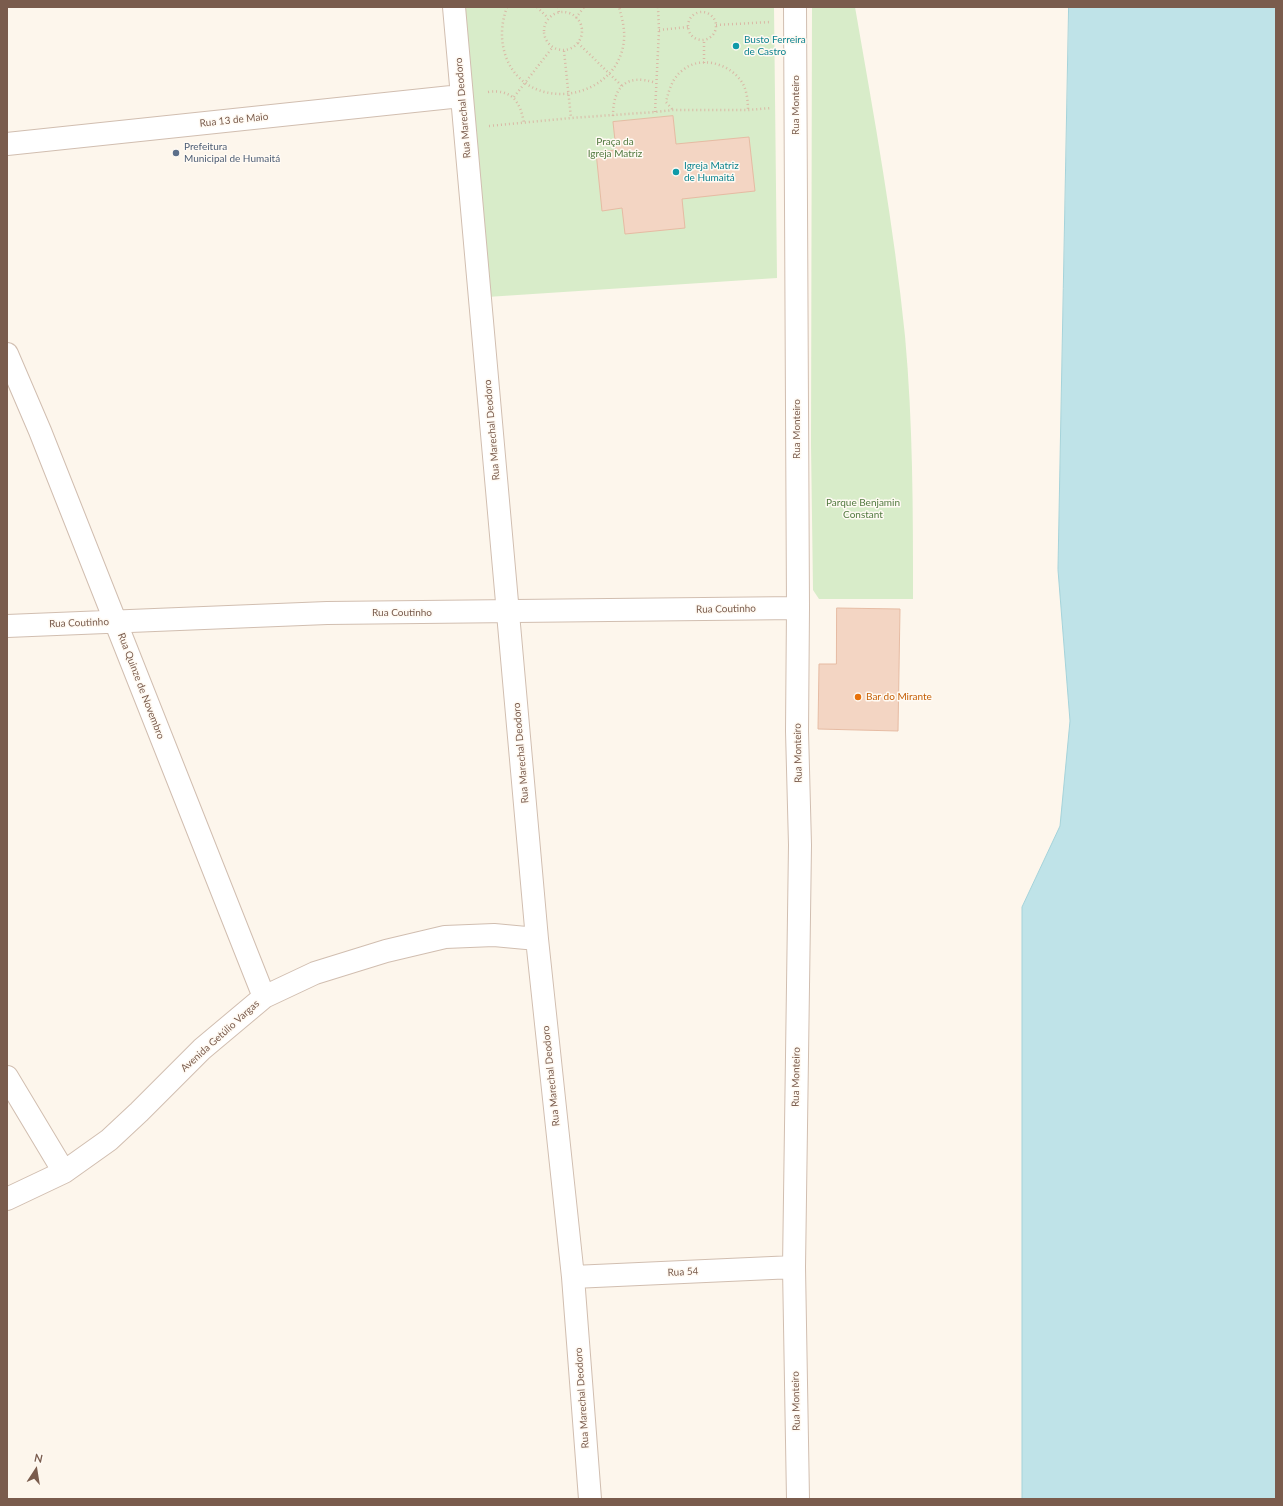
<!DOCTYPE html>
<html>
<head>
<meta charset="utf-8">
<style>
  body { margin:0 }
  #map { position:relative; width:1283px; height:1506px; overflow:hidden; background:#fdf6ec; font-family:Lato,sans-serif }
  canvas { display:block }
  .frame { position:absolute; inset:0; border:8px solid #7a5c4d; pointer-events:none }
  .north { position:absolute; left:16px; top:1450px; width:40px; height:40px; -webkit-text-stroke:3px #fffaf3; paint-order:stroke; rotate:12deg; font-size:11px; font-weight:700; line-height:16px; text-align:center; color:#7a5c4d }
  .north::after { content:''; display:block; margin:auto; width:14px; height:18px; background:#7a5c4d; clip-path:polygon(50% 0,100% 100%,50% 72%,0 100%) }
</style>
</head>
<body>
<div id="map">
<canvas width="1283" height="1506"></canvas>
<div class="frame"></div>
<div class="north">N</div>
</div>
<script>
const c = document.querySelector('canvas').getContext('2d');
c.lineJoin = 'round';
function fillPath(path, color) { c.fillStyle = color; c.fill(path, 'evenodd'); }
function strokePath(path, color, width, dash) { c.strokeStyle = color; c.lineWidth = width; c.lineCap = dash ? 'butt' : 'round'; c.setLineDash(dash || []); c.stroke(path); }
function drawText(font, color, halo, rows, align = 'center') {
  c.font = font + ' Lato,sans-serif'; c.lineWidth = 3; c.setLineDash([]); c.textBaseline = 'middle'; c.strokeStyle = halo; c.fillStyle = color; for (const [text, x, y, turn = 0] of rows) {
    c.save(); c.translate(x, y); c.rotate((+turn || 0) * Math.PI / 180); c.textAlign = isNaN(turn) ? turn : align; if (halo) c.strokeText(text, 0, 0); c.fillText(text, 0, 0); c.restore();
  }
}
const green = new Path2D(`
  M462 7H774L777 278 487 297Z
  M812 7H855C874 116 894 226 905 336 913 424 913 511 913 599H819L813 590 811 445Z`);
const water = new Path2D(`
  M1069 7H1276V1499H1022V907L1060 826 1070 721 1058 570Z`);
const building = new Path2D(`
  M673 116 676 144 749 137 755 191 682 199 685 228 625 234 622 208 602 211 596 152 616 150 613 122Z
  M837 608 900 609 898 731 818 729 819 664H836Z`);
const path = new Path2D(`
  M507 7C501 24 500 40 506 57 528 116 619 100 624 40 625 29 622 18 619 7
  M537 7 548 18
  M558 7 559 13
  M544 31a19 19 0 1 1 38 0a19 19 0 1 1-38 0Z
  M688 26a14 14 0 1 1 28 0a14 14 0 1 1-28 0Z
  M576 18 584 7
  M716 25 771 22
  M659 30 688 27
  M578 43 622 86
  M564 51 571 118
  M704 63V40
  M488 92C512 89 520 101 524 123
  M514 97 552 48
  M672 109 666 102C669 90 672 78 683 70 702 54 734 65 744 86 747 93 748 102 748 110
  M655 112 659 30 658 7
  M613 116C613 87 626 73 656 83
  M489 126 571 118 655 112 673 110H748L771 108`);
const street = new Path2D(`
  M454 7 537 939 573 1277 590 1499
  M795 7 798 608 797 731 800 845 794 1267 798 1499
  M7 144 461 96
  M7 354 40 431 264 997
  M7 626 327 613 798 608
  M7 1077 64 1172
  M7 1199 64 1172 109 1140 139 1112 202 1049 264 997 315 973 386 951 445 937 494 935 537 939
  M573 1277 794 1267`);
const markers = [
  [736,46,4,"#0f9aa8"],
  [176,153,4,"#5c6f8a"],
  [676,172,4,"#0f9aa8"],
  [858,697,4,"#e8710a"]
];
const cultureNames = [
  ["Busto Ferreira",744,40],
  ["de Castro",744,52],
  ["Igreja Matriz",684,166],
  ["de Humaitá",684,178]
];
const streetNames = [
  ["Rua Monteiro",796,105,-90],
  ["Rua Marechal Deodoro",463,108,-95],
  ["Rua 13 de Maio",234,120,-6],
  ["Rua Monteiro",797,429,-90],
  ["Rua Marechal Deodoro",492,430,-95],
  ["Rua Coutinho",726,609,-1],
  ["Rua Coutinho",402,613],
  ["Rua Coutinho",79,623,-2],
  ["Rua Quinze de Novembro",141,686,69],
  ["Rua Marechal Deodoro",521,753,-95],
  ["Rua Monteiro",798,753,-91],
  ["Avenida Getúlio Vargas",220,1036,-42],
  ["Rua Marechal Deodoro",551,1076,-96],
  ["Rua Monteiro",796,1077,-89],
  ["Rua 54",683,1272,-3],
  ["Rua Marechal Deodoro",582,1398,-94],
  ["Rua Monteiro",796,1401,-91]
];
const parkNames = [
  ["Praça da",615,142],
  ["Igreja Matriz",615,154],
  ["Parque Benjamin",863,503],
  ["Constant",863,515]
];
const serviceNames = [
  ["Prefeitura",184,147],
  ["Municipal de Humaitá",184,159]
];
const foodNames = [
  ["Bar do Mirante",866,697]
];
fillPath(green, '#d8ecc9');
fillPath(water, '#bfe3e8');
strokePath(water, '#a5d3da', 1);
fillPath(building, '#f3d5c3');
strokePath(building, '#e6bba3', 1);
strokePath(street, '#d1beb0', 24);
strokePath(path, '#d9b8a5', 2.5, [1, 3]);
strokePath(street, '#fff', 22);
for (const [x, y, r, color] of markers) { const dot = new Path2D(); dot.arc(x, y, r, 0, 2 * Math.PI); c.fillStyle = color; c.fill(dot); strokePath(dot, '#fffaf3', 1.5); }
drawText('10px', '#0d838f', '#fffaf3', cultureNames, 'left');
drawText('10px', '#7a5c4d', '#fffaf3', streetNames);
drawText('10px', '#537a41', '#fffaf3', parkNames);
drawText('10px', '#4e5e75', '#fffaf3', serviceNames, 'left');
drawText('10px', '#c56008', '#fffaf3', foodNames, 'left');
</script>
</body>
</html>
